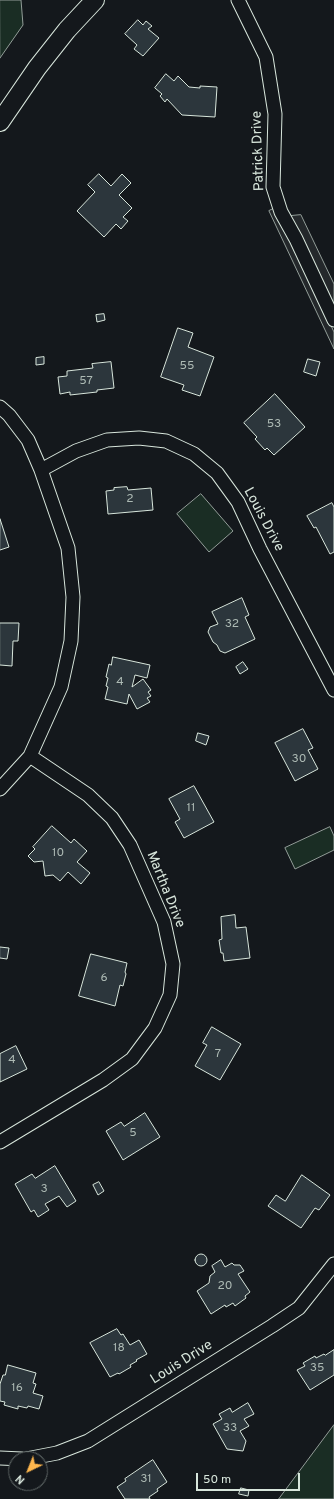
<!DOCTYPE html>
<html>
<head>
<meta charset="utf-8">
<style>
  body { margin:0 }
  #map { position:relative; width:334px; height:1499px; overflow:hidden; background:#14181c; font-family:Overpass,sans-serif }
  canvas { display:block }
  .north { position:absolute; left:8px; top:1451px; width:40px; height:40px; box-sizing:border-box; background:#14181c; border:1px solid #626a69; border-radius:50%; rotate:223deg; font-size:11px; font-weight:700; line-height:16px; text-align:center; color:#d8e6dc }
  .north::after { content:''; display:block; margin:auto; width:14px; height:18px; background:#ffb74d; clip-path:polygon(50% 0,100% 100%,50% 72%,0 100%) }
  .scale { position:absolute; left:196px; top:1473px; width:104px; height:18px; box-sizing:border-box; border:2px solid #d8e6dc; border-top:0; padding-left:5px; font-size:12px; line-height:14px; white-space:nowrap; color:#d8e6dc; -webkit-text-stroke:3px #14181c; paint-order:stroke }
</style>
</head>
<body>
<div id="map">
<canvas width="334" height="1499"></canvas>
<div class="north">N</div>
<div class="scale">50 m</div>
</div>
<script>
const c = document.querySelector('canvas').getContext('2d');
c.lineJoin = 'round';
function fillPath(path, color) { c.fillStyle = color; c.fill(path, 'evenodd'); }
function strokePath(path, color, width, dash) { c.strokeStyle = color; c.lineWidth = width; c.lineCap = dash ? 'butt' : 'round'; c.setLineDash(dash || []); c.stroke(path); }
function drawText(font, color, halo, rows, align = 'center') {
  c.font = font + ' Overpass,sans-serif'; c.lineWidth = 3; c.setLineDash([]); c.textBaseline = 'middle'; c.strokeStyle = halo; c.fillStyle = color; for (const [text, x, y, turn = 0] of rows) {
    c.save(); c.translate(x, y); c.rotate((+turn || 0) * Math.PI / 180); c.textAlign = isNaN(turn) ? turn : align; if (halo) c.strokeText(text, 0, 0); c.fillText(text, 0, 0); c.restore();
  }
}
const green = new Path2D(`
  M0 0H21L23 25 0 58Z
  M201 494 233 531 209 552 177 514Z
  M330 827 334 836V850L295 869 285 848Z
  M334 1425V1499H279Z`);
const parking = new Path2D(`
  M275 208 334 332V349L269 211Z
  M301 215 334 284V307L290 216Z`);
const building = new Path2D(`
  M138 20 143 25 146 21 152 26 148 29 159 38 143 56 134 49 137 45 125 34Z
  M166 74 174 81 178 76 189 87 200 88V86L217 87 215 117 182 115 167 99 165 102 160 96 162 94 155 88Z
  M99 174 111 186 122 174 131 183 119 195 132 208 123 217 128 221 121 229 116 224 104 237 77 211 95 192 88 185Z
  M104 314 105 320 97 322 96 315Z
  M178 328 193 333 188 347 214 357 200 396 182 390 184 385 161 377Z
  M44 357V364L36 365V358Z
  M308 359 320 362 316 376 304 372Z
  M111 362 114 388 97 390V392L70 395V392L60 394 58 377 67 376V371L93 368 92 364Z
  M275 394 305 427 274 455 267 448 265 450 255 439 257 437 244 423Z
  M127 487 128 490 151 488 153 510 108 514 106 491 114 490V488Z
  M332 503 334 507V552L330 554 316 527 314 528 307 516Z
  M0 519 9 547 0 550Z
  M242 598 249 615 245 617 255 639 225 653 220 651 217 645 213 642 208 632 210 627 218 624 212 612Z
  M0 623H19L18 641H13L12 666 0 665Z
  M113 657 150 665 147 678 135 675 132 687 143 679 151 690 148 692 151 696 147 698 150 702 137 709 129 694 127 704 105 699 108 687 106 686 108 678 106 677 109 664 111 665Z
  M243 662 248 669 240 674 236 667Z
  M303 729 313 748 308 750 318 769 295 781 275 743Z
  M198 733 209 736 206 745 196 741Z
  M194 786 214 822 184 838 175 822 180 819 169 799Z
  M52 826 71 843 74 839 87 851 77 862 90 873 81 884 68 872 60 881 53 875 45 876 43 861 34 862 28 856 35 849 33 847Z
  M235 915 236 928 246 927 250 958 224 961 223 953H221L219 940 222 939 221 917Z
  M0 947 9 948 7 959 0 958Z
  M91 954 127 963 125 972 126 974 123 986 120 985 115 1006 79 996Z
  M212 1027 241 1044 220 1080 195 1066 207 1045 203 1043Z
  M16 1046 27 1069 0 1082V1054Z
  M145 1113 160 1137 123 1160 106 1131 121 1122 124 1126Z
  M55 1166 76 1201 67 1207 59 1196 45 1204 49 1210 38 1217 34 1210 31 1212 15 1184 32 1174 35 1178Z
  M302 1175 330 1195 319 1210 315 1208 301 1228 268 1206 276 1195 285 1201Z
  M99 1182 104 1191 98 1195 93 1185Z
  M195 1260a6 6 0 1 1 12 0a6 6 0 1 1-12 0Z
  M221 1260 225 1267 232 1263 234 1265H240L244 1271 238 1274 250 1292 245 1296 246 1298 235 1306 233 1303 226 1307 225 1305 211 1314 197 1291 209 1283 210 1276 215 1272 212 1266Z
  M117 1329 121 1335 123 1334 130 1345 139 1340 147 1354 136 1360 137 1361 130 1365 131 1367 119 1374 118 1373 110 1377 90 1343Z
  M334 1350V1375L310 1390 297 1370 305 1366 303 1363 315 1356 316 1358 324 1354 325 1355Z
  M8 1365 36 1373 33 1383 36 1384 33 1393 43 1396 39 1409 28 1406 27 1408 18 1406V1409L4 1405 5 1402 0 1401V1384L3 1375H5Z
  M248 1403 254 1414 244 1419 249 1426 240 1431 246 1441 243 1451 227 1449 213 1424 222 1419 219 1414 230 1408 232 1412Z
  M153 1460 167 1482 157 1489 158 1491 149 1497 150 1499H125L117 1487 126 1481 125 1479Z
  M241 1488 249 1490 248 1496 239 1494Z`);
const street = new Path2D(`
  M238 0 266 57 275 114 273 187 281 212 296 239 334 320
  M0 407 9 415 28 440 41 470 68 548 73 597 71 641 61 687 30 756 0 789
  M41 470 76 451 107 440 139 438 166 441 194 454 217 473 238 502 260 549 334 690
  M0 1142 103 1080 132 1059 155 1028 170 995 173 964 164 922 130 845 112 818 88 795 30 756
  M0 1458 22 1459
  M26 1459 57 1453 88 1441 272 1326 299 1308 334 1264`);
const secondary = new Path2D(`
  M0 122 37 68 67 30 95 0`);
const numberNames = [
  ["55",187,367],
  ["57",86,382],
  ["53",274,425],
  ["2",130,500],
  ["32",232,625],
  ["4",120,683],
  ["30",299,760],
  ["11",191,809],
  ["10",58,854],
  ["6",104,979],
  ["7",218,1055],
  ["4",12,1061],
  ["5",133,1134],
  ["3",44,1190],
  ["20",225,1287],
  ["18",119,1349],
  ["35",317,1369],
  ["16",17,1389],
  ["33",230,1429],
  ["31",146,1480]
];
const streetNames = [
  ["Patrick Drive",259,151,-92],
  ["Louis Drive",263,520,62],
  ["Martha Drive",165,890,68],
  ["Louis Drive",182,1363,-32]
];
fillPath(green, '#1a2d24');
strokePath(green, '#939e99', 1);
fillPath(parking, '#24282b');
strokePath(parking, '#939e99', 1);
fillPath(building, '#2c363c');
strokePath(building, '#d8e6dc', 1);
strokePath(street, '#d8e6dc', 15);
strokePath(secondary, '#d8e6dc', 20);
strokePath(street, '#14181c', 13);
strokePath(secondary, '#14181c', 18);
drawText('12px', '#adbab4', null, numberNames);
drawText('14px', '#d8e6dc', '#14181c', streetNames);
</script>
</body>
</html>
